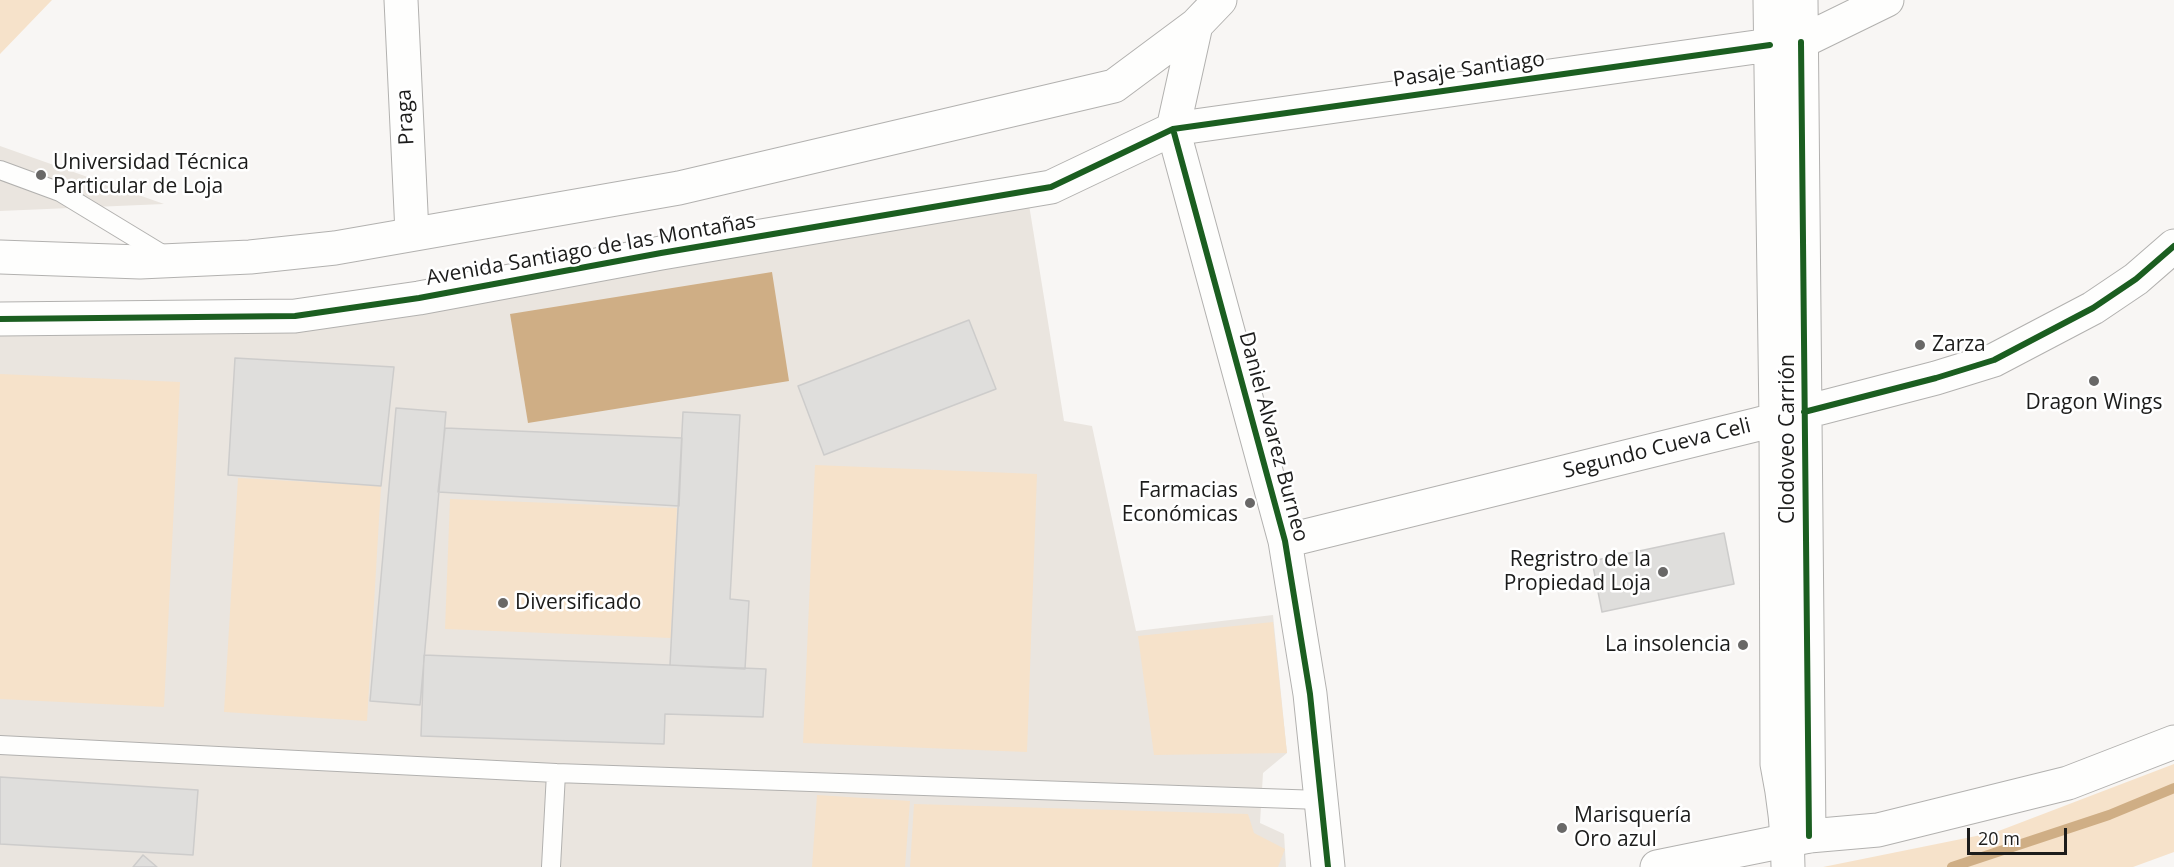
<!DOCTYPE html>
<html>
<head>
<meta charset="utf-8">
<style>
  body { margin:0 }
  #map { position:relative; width:2174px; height:867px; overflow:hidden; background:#f8f6f4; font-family:"Open Sans",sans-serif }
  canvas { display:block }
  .scale { position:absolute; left:1967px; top:828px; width:100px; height:27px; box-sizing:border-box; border:3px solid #1c1c1b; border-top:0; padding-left:8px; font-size:18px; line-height:21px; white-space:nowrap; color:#1c1c1b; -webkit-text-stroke:4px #fff; paint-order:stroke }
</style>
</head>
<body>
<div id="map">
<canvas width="2174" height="867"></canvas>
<div class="scale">20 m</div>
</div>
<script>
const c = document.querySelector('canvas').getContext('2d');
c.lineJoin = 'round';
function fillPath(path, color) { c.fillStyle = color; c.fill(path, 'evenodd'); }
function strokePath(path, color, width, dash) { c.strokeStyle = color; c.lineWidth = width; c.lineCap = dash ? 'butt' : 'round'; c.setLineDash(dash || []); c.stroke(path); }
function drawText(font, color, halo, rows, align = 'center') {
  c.font = font + ' "Open Sans",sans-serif'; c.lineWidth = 5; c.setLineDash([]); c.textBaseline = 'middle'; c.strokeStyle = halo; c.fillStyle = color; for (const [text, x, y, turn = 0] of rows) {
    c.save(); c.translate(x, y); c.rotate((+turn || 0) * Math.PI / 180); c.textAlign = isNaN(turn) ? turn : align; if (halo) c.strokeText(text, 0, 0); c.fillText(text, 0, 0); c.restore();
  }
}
const built = new Path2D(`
  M0 146 164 204 0 211Z
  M1025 180 1064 421 1092 426 1136 631 1273 615 1287 753 1263 773 1260 823 1284 834 1286 867H0V311L244 310Z`);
const green = new Path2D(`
  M0 0H52L0 54Z
  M0 374 180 382 164 707 0 699Z
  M815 465 1037 474 1027 752 803 743Z
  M238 478 381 486 367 721 224 712Z
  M450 499 677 508 671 638 445 629Z
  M1273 622 1287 753 1154 755 1138 636Z
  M2174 764V852L2133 867H1823L1996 832Z
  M817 795 910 801 905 867H812Z
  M914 804 1248 814 1254 833 1285 849 1278 867H910Z`);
const water = new Path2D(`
  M772 272 789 381 528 423 510 314Z`);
const stream = new Path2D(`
  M1952 867 2109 815 2174 788`);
const building = new Path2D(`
  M969 320 996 389 824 455 798 386Z
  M235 358 394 367 381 486 228 475Z
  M396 408 446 412 420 705 370 701Z
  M683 412 740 415 730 599 749 601 745 669 670 665Z
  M445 428 682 438 679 506 438 492Z
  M1724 533 1734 584 1602 612 1592 561Z
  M424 655 766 669 763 717 665 714 664 744 421 736Z
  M0 777 198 790 193 855 0 844Z
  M143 855 157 867H133Z`);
const service = new Path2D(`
  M0 170 60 192 167 257
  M0 745 556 773 1320 800
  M551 867 556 773`);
const minor = new Path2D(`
  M401 0 412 233
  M1770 0 1776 420 1777 764C1784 798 1788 832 1788 867
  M1801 0 1809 836
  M1285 541 1755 425 1936 378 1994 360 2093 308 2136 279 2174 246
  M1328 867 1310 694 1285 541 1173 129 1770 45 1801 42 1887 0`);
const secondary = new Path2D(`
  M0 257 140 262 250 257 335 248 679 188 1114 86 1196 25
  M0 319 295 316 419 298 661 253 1051 187 1173 129 1196 25 1220 0`);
const primary = new Path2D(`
  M1657 867 1809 836 1878 830 2068 783 2174 742`);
const cycleway = new Path2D(`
  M1801 42 1809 836
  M1173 129 1285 541 1310 694 1328 867
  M0 319 295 316 419 298 661 253 1051 187 1173 129 1770 45
  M1804 412 1936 378 1994 360 2093 308 2136 279 2174 246`);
const markers = [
  [41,175,6,"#696867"],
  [1920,345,6,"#696867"],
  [2094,381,6,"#696867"],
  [1250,503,6,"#696867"],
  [1663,572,6,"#696867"],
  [503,603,6,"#696867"],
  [1743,645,6,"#696867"],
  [1562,828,6,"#696867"]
];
const streetNames = [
  ["Pasaje Santiago",1469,70,-8],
  ["Praga",406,117,-93],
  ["Avenida Santiago de las Montañas",591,250,-10],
  ["Daniel Alvarez Burneo",1273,437,75],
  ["Clodoveo Carrión",1788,439,-90],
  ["Segundo Cueva Celi",1657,449,-14]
];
const poiNames = [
  ["Universidad Técnica",53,163],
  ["Particular de Loja",53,187],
  ["Zarza",1932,345],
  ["Dragon Wings",2094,403,"center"],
  ["Farmacias",1238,491,"right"],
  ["Económicas",1238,515,"right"],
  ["Regristro de la",1651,560,"right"],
  ["Propiedad Loja",1651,584,"right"],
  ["Diversificado",515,603],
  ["La insolencia",1731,645,"right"],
  ["Marisquería",1574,816],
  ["Oro azul",1574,840]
];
fillPath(built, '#eae5df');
fillPath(green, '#f6e2ca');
fillPath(water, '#cfae85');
strokePath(stream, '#cfae85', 10);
fillPath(building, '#dfdedc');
strokePath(building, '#cdcccb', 1.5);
strokePath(service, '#b2b1af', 20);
strokePath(minor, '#b2b1af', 35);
strokePath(secondary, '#b2b1af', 35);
strokePath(primary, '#b2b1af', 35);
strokePath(service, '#fefefd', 18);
strokePath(minor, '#fefefd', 33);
strokePath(secondary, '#fefefd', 33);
strokePath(primary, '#fefefd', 33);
strokePath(cycleway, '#1b5e20', 6);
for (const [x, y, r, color] of markers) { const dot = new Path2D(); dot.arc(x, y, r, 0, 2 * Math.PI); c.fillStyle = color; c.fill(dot); strokePath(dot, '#fff', 2); }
drawText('21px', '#1c1c1b', '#fff', streetNames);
drawText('21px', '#1c1c1b', '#fff', poiNames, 'left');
</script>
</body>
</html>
